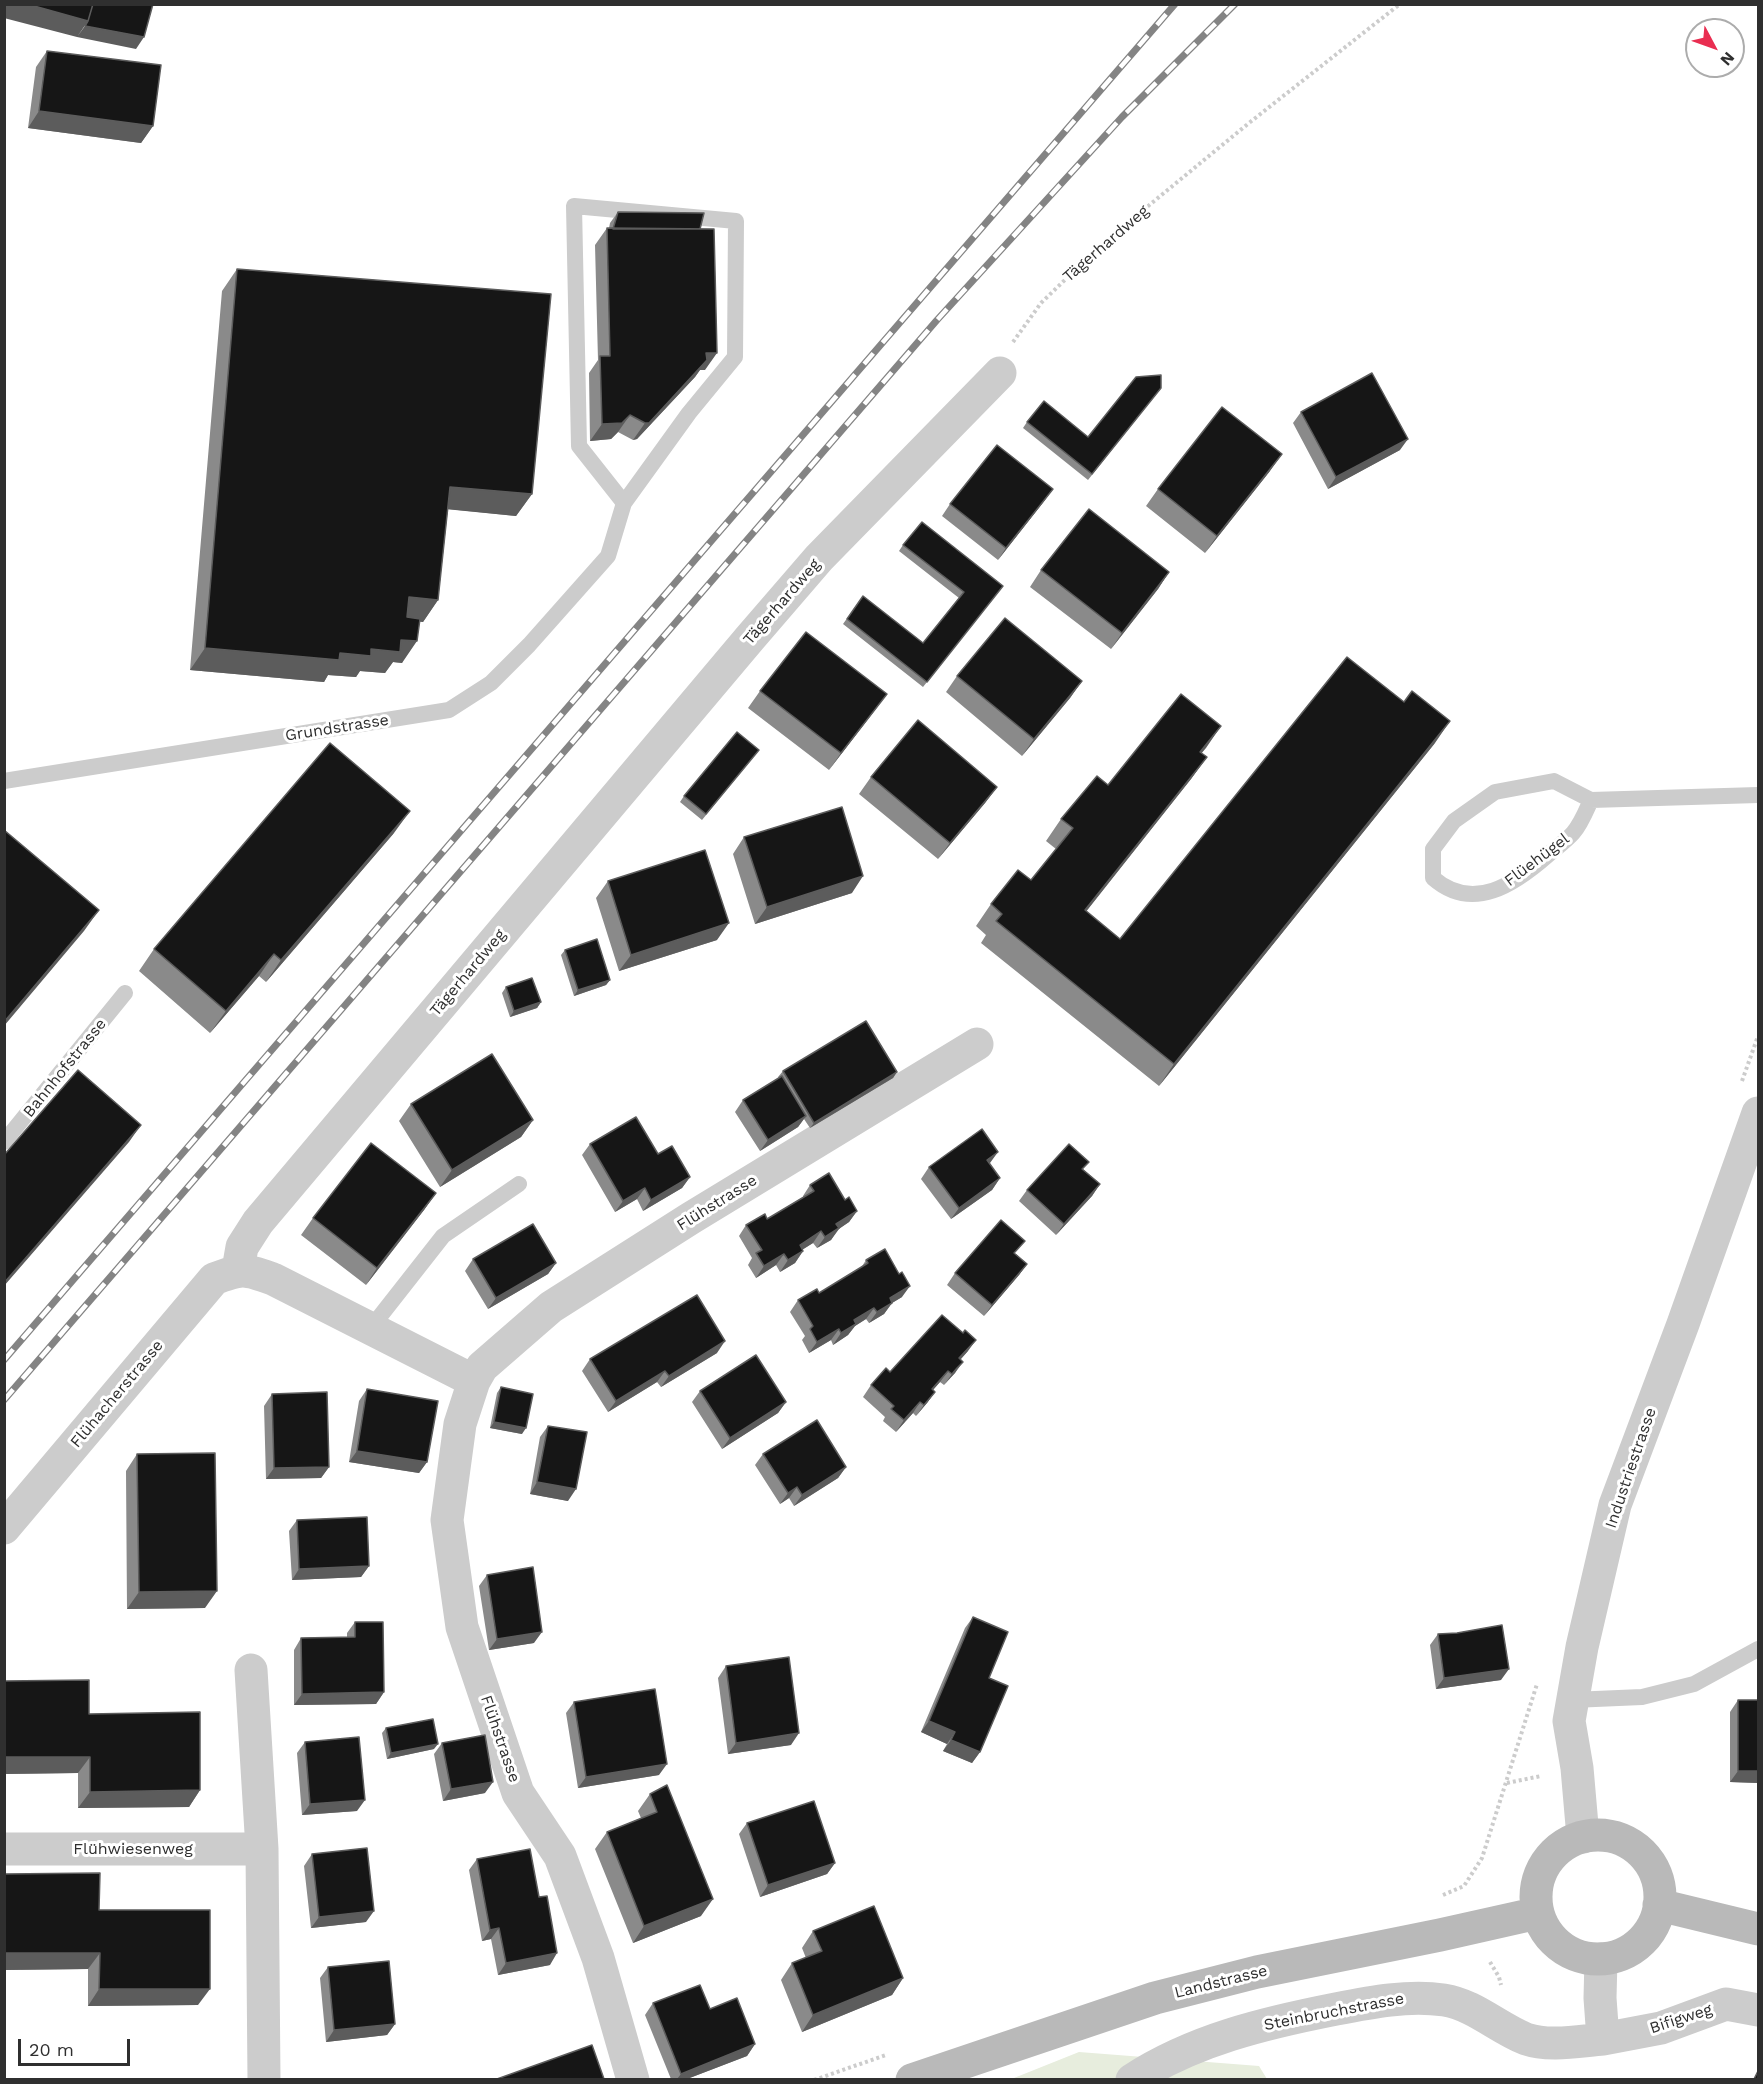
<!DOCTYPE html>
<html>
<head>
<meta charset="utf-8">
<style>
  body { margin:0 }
  #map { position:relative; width:1763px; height:2084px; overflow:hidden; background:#fff; font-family:"Work Sans",sans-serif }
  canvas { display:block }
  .frame { position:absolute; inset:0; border:6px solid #2f2f2f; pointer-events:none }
  .north { position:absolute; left:1685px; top:18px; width:60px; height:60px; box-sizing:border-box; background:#fff; border:2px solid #acacac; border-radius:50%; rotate:131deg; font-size:16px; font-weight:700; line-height:24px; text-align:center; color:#2f2f2f }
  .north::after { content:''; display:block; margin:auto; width:21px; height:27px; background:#e92e51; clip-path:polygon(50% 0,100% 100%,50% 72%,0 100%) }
  .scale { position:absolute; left:18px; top:2039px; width:112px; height:27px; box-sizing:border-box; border:3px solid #2f2f2f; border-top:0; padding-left:8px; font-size:18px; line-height:21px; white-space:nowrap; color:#2f2f2f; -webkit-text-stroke:4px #fff; paint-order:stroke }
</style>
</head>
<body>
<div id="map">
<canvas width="1763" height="2084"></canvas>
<div class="frame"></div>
<div class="north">N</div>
<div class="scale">20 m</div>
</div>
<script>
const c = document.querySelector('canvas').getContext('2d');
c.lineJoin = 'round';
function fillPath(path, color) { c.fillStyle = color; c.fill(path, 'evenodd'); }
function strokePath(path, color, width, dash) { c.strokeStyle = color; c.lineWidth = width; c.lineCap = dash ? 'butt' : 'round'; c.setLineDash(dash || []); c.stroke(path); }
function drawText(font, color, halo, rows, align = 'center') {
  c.font = font + ' "Work Sans",sans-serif'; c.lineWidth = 6; c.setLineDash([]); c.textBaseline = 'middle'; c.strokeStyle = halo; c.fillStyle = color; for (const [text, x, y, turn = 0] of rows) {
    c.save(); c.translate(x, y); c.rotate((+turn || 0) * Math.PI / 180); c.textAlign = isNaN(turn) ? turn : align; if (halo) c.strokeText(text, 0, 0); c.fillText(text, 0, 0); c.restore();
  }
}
const green = new Path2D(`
  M1079 2052 1259 2066 1267 2079 1009 2080Z`);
const path = new Path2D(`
  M1013 342 1041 303 1102 244 1249 123 1400 4
  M1742 1081 1758 1036
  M1507 1783 1541 1776
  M1443 1895 1464 1886 1482 1858 1537 1684
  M1490 1962 1499 1977 1501 1985
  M814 2080 886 2055`);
const service = new Path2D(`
  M4 781 449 710 491 683 529 645 608 556 624 503 689 413 735 357 736 221 574 206 579 446 624 503
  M1591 800C1586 811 1581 824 1573 833 1566 841 1556 848 1548 855 1515 884 1473 913 1433 878V849L1454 821 1495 792 1554 781 1591 800 1758 795
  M4 1142 125 993
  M370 1329 443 1236 519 1184
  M1572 1700 1642 1697 1694 1684 1758 1649`);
const minor = new Path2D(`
  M238 1270 242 1247 258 1222 750 638 819 558 1000 373
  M4 1528 214 1279C243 1268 244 1269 273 1279L474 1381
  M251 1670 262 1849 264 2080
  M1583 1837 1577 1768 1569 1721 1582 1647 1615 1505 1683 1324 1758 1113
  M4 1849H262
  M1603 2039 1661 2028 1726 2004 1758 2010
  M633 2080 598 1958 560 1856 518 1793 462 1627 447 1520 460 1424 474 1381 482 1367 551 1307 691 1218 977 1044
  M1132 2080C1193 2040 1265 2023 1336 2009 1372 2002 1408 1995 1444 2000 1475 2005 1498 2028 1526 2039 1549 2047 1579 2041 1603 2039L1600 1998 1601 1959`);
const secondary = new Path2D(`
  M1536 1897a62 62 0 1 1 124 0a62 62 0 1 1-124 0Z
  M1659 1905 1758 1929
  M912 2080 1155 1998 1257 1972 1440 1935 1538 1913`);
const rail = new Path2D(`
  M4 1360 1175 4
  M4 1400 937 320 1122 117 1235 4`);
const wall = new Path2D(`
  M47 51 153 126 141 143 28 128 36 67Z
  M618 212 700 229 705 370H700L695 377 637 439 633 440 618 432 611 439 590 441 589 373 598 360 595 245 607 228H609L610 223Z
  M237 269 532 494 516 516 448 509 438 600 423 622 419 621 402 663 393 662 385 673 360 671 356 677 328 675 324 682 190 670 222 291Z
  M1161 388 1088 480 1023 428 1027 422 1088 437Z
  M1301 412 1400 450 1328 489 1293 423Z
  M1270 471 1205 553 1146 506 1158 489Z
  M1045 500 998 560 942 516 950 504Z
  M903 545 999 591 923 687 843 624 863 596 923 643 959 598 899 551Z
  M1041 570 1169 572 1158 589 1111 649 1030 587Z
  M957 676 1082 681 1070 698 1022 756 946 692Z
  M760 691 875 710 829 770 748 708Z
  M1221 726 1201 753 1207 757 1191 779 1086 911 1120 939 1435 743 1159 1086 981 943 986 935 976 926 991 904 1031 880 1056 849 1046 841 1061 819 1108 785Z
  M759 750 702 820 680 802 684 796Z
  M871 777 997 787 985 803 938 859 859 794Z
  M394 833 266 982 259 976 210 1033 139 971 154 949Z
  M744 837 852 893 755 924 733 854Z
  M608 881 717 940 619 971 596 898Z
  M565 950 610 980 606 985 574 996 561 955Z
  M506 987 541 1002 537 1008 510 1017 502 993Z
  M783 1071 897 1072 893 1078 810 1128 804 1119 798 1127 760 1151 735 1112 743 1100 779 1078 778 1077Z
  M411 1104 533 1120 521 1137 440 1187 399 1121Z
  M590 1144 658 1154 690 1177 682 1188 643 1211 637 1199 615 1212 582 1155Z
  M1089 1162 1083 1169 1100 1184 1092 1196 1056 1235 1019 1201 1027 1190Z
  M989 1163 1000 1178 992 1190 951 1219 921 1179 929 1167Z
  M810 1185 845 1200 857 1211 849 1222 838 1229 831 1240 817 1248 813 1243 802 1250 803 1251 795 1263 780 1272 776 1265 756 1278 748 1265 752 1258 739 1236 746 1225 767 1219 803 1197V1196Z
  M436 1193 424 1210 366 1285 301 1235 313 1218Z
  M1016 1254 1027 1264 1019 1275 984 1316 947 1285 955 1273Z
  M473 1259 556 1263 548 1274 488 1309 465 1271Z
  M866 1260 902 1297 892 1303 884 1314 869 1323 866 1319 855 1326 848 1335 833 1345 831 1340 809 1353 802 1340 805 1336 790 1312 798 1300 819 1293 861 1268Z
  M968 1351 960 1360 955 1373 949 1379 944 1385 940 1382 933 1390 935 1392 927 1403 916 1416 913 1413 896 1432 883 1421 885 1417 863 1397 871 1385 890 1372Z
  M717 1353 661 1387 657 1382 608 1412 582 1371 590 1359Z
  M501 1387 522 1434 490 1428 497 1393Z
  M367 1389 427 1462 419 1473 349 1462 359 1401Z
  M700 1391 786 1402 778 1413 722 1449 692 1402Z
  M272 1394 329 1467 321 1478 266 1479 264 1406Z
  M548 1426 568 1501 530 1494 540 1437Z
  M137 1454 205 1608 127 1609 126 1471Z
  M763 1454 846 1467 838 1478 794 1506 789 1498 780 1504 755 1465Z
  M297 1520 369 1566 361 1577 292 1580 289 1531Z
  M487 1575 534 1643 489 1650 479 1586Z
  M973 1617 980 1752 972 1763 943 1751 947 1744 921 1732 965 1628Z
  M355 1622 384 1692 376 1704 294 1705V1650L301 1638 347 1637V1633Z
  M1457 1633 1501 1680 1436 1689 1430 1645 1438 1634Z
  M726 1666 791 1745 728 1754 718 1678Z
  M4 1681 89 1714 200 1790 189 1807 78 1808V1773L4 1774Z
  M1738 1700H1758V1783L1730 1782V1712Z
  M574 1702 659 1775 578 1788 566 1713Z
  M386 1728 434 1749 387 1759 382 1733Z
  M305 1742 357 1811 302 1815 297 1753Z
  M442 1743 485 1793 443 1801 434 1754Z
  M650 1794 701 1916 633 1943 595 1849 607 1832 641 1818 638 1811Z
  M747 1823 835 1863 827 1874 760 1897 739 1834Z
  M312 1854 366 1922 311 1928 304 1866Z
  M477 1859 550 1965 498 1975 491 1939 482 1941 469 1870Z
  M4 1874 99 1910 198 2005 88 2006V1969L4 1970Z
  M813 1931 903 1978 892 1995 802 2032 781 1980 792 1963 806 1958 802 1948Z
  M328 1967 395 2024 387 2035 326 2042 320 1978Z
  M653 2003 710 2009 755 2044 747 2056 687 2079H671L645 2015Z`);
const shadedWall = new Path2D(`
  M4 4H27L88 21 77 37 4 18Z
  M85 26 144 37 136 49 77 37Z
  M39 111 153 126 141 143 28 128Z
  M706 353H717L705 370H700L695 377 637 439 633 440 645 423Z
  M630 415 618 432 611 439 590 441 602 424Z
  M1408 439 1400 450 1328 489 1336 477Z
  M1282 454 1270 471 1205 553 1217 536Z
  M450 487 532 494 516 516 435 508Z
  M1053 489 1045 500 998 560 1006 548Z
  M1169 572 1158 589 1111 649 1122 633Z
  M409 597 438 600 423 622 394 619Z
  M401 640 417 641 402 663 393 662 385 673 360 671 356 677 328 675 324 682 190 670 205 648 340 653 371 649Z
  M1082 681 1070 698 1022 756 1034 739Z
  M887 694 875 710 829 770 841 753Z
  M1450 721 1435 743 1159 1086 1174 1064Z
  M1221 726 1206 748 1184 774 1200 752Z
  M1207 757 1191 779 1070 932 1085 910Z
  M997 787 985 803 938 859 950 843Z
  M410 811 394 833 266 982 281 960Z
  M863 876 852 893 755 924 767 907Z
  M99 910 84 931 4 1026V1022Z
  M729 923 717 940 619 971 631 955Z
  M274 954 259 976 210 1033 226 1011Z
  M610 980 606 985 574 996 578 990Z
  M541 1002 537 1008 510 1017 514 1011Z
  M897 1072 893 1078 810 1128 814 1123Z
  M806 1116 798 1127 760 1151 768 1140Z
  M533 1120 521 1137 440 1187 452 1170Z
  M141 1125 129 1142 4 1286V1283Z
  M998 1152 990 1163 979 1171 987 1160Z
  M690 1177 682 1188 643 1211 651 1200Z
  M1000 1178 992 1190 951 1219 959 1208Z
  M1100 1184 1092 1196 1056 1235 1064 1224Z
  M645 1188 637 1199 615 1212 623 1201Z
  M436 1193 424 1210 366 1285 377 1268Z
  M857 1211 849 1222 839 1229 831 1240 817 1248 825 1237 836 1224Z
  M821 1231 813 1243 792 1256 800 1245Z
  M803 1251 795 1263 780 1272 788 1260Z
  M784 1254 776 1265 756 1278 764 1266Z
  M556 1263 548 1274 488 1309 496 1298Z
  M1027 1264 1019 1275 984 1316 992 1305Z
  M910 1286 902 1297 892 1303 884 1314 869 1323 877 1312 890 1298Z
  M874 1308 866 1319 855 1326 848 1335 833 1345 841 1333 854 1320Z
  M839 1329 831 1340 809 1353 817 1342Z
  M976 1340 968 1351 951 1370 959 1358Z
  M725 1341 717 1353 661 1387 669 1376Z
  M963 1362 955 1373 944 1385 952 1374Z
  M665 1371 657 1382 608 1412 616 1401Z
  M948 1371 940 1382 924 1400 932 1389Z
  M935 1392 927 1403 916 1416 924 1405Z
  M786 1402 778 1413 722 1449 730 1438Z
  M920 1402 913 1413 896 1432 904 1420Z
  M494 1422 526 1428 522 1434 490 1428Z
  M357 1451 427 1462 419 1473 349 1462Z
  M329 1467 321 1478 266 1479 274 1468Z
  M846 1467 838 1478 794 1506 802 1495Z
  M537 1482 576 1489 568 1501 530 1494Z
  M797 1487 789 1498 780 1504 788 1493Z
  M369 1566 361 1577 292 1580 299 1569Z
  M217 1591 205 1608 127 1609 139 1592Z
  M542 1632 534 1643 489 1650 497 1639Z
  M1509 1669 1501 1680 1436 1689 1444 1678Z
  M384 1692 376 1704 294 1705 302 1694Z
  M929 1721 955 1732 947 1744 921 1732Z
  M799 1733 791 1745 728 1754 736 1743Z
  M951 1740 980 1752 972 1763 943 1751Z
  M438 1744 434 1749 387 1759 391 1753Z
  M4 1757H90L78 1773 4 1774Z
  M667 1764 659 1775 578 1788 586 1777Z
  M1738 1771H1758V1783L1730 1782Z
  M493 1782 485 1793 443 1801 451 1789Z
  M200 1790 189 1807 78 1808 90 1792Z
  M365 1800 357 1811 302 1815 310 1804Z
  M835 1863 827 1874 760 1897 768 1885Z
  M713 1899 701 1916 633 1943 644 1926Z
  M374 1911 366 1922 311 1928 319 1917Z
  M499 1928 491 1939 482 1941 490 1930Z
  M4 1953H100L88 1969 4 1970Z
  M557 1953 550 1965 498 1975 506 1963Z
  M903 1978 892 1995 802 2032 813 2015Z
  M99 1989H210L198 2005 88 2006Z
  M395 2024 387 2035 326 2042 334 2030Z
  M755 2044 747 2056 687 2079H677L681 2074Z`);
const building = new Path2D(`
  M27 4H93L88 21Z
  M93 4H153L144 37 85 26 88 21Z
  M47 51 161 65 153 126 39 111Z
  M618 212 704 213 700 229H613Z
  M607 228 714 229 717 353H706L707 360 649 423H645L630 415 622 423 602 424 600 356H610Z
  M237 269 551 294 532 494 450 487 438 600 409 597 407 617 420 619 417 641 401 640 400 652 371 649V656L340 653 339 660 205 648Z
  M1372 373 1408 439 1336 477 1301 412Z
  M1161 375V388L1092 474 1027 422 1044 401 1088 437 1136 377Z
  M1222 407 1282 454 1217 536 1158 489Z
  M997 445 1053 489 1006 548 950 504Z
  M1089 509 1169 572 1122 633 1041 570Z
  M922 522 1003 586 927 682 847 619 863 596 923 643 964 592 903 545Z
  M1005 618 1082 681 1034 739 957 676Z
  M806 632 887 694 841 753 760 691Z
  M1347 657 1404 702 1412 691 1450 721 1174 1064 996 921 1002 914 991 904 1018 870 1031 880 1073 828 1061 819 1097 776 1108 785 1181 694 1221 726 1200 752 1207 757 1085 910 1120 939Z
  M918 720 997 787 950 843 871 777Z
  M737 732 759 750 706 814 684 796Z
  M330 743 410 811 281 960 274 954 226 1011 154 949Z
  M842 807 863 876 767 907 744 837Z
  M4 830 99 910 4 1022Z
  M705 850 729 923 631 955 608 881Z
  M597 939 610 980 578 990 565 950Z
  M532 978 541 1002 514 1011 506 987Z
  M866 1021 897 1072 814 1123 783 1071Z
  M492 1054 533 1120 452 1170 411 1104Z
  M78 1070 141 1125 4 1283V1155Z
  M782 1076 806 1116 768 1140 743 1100Z
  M636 1117 658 1154 672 1146 690 1177 651 1200 645 1188 623 1201 590 1144Z
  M982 1129 998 1152 987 1160 1000 1178 959 1208 929 1167Z
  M371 1143 436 1193 377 1268 313 1218Z
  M1069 1144 1089 1162 1082 1169 1100 1184 1064 1224 1027 1190Z
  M829 1173 845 1200 849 1197 857 1211 836 1224 839 1228 825 1237 821 1231 800 1245 803 1251 788 1260 784 1254 764 1266 756 1253 762 1250 746 1225 765 1214 767 1219 814 1191 810 1185Z
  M1001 1220 1025 1241 1014 1253 1027 1264 992 1305 955 1273Z
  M533 1224 556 1263 496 1298 473 1259Z
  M885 1249 899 1274 902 1272 910 1286 890 1298 892 1303 877 1312 874 1308 854 1320 856 1324 841 1333 839 1329 817 1342 810 1329 813 1326 798 1300 817 1289 819 1293 868 1263 866 1260Z
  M697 1295 725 1341 669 1376 665 1371 616 1401 590 1359Z
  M942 1315 963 1333 965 1330 976 1340 959 1358 963 1362 957 1368 952 1374 948 1371 932 1389 935 1392 924 1405 920 1402 904 1420 891 1409 894 1406 871 1385 886 1368 890 1372Z
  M756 1355 786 1402 730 1438 700 1391Z
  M501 1387 533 1394 526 1428 494 1422Z
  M367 1389 438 1401 427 1462 357 1451Z
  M327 1392 329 1467 274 1468 272 1394Z
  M817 1420 846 1467 802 1495 797 1487 788 1493 763 1454Z
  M548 1426 587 1432 576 1489 537 1482Z
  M215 1453 217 1591 139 1592 137 1454Z
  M367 1517 369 1566 299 1569 297 1520Z
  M533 1567 542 1632 497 1639 487 1575Z
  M973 1617 1008 1632 989 1678 1008 1686 980 1752 951 1740 955 1732 929 1721Z
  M355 1622H383L384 1692 302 1694 301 1638 355 1637Z
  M1502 1625 1509 1669 1444 1678 1438 1634 1457 1633Z
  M789 1657 799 1733 736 1743 726 1666Z
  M89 1680V1714L200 1712V1790L90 1792V1757H4V1681Z
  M655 1689 667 1764 586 1777 574 1702Z
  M1738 1700H1758V1771H1738Z
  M433 1719 438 1744 391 1753 386 1728Z
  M485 1735 493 1782 451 1789 442 1743Z
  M359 1737 365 1800 310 1804 305 1742Z
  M667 1785 713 1899 644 1926 607 1832 657 1812 650 1794Z
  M814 1801 835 1863 768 1885 747 1823Z
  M367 1848 374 1911 319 1917 312 1854Z
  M530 1849 539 1897 547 1896 557 1953 506 1963 499 1928 490 1930 477 1859Z
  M100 1873 99 1910H210V1989H99L100 1953H4V1874Z
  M874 1906 903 1978 813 2015 792 1963 822 1951 813 1931Z
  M389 1961 395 2024 334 2030 328 1967Z
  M700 1985 710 2009 737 1998 755 2044 681 2074 653 2003Z
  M592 2045 604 2079H497Z
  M1758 2071V2079H1754Z`);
const streetNames = [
  ["Tägerhardweg",1106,244,-41],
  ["Tägerhardweg",782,602,-49],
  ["Grundstrasse",337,728,-9],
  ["Flüehügel",1537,860,-37],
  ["Tägerhardweg",468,973,-50],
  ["Bahnhofstrasse",65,1068,-51],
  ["Flühstrasse",717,1203,-32],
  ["Flühacherstrasse",117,1394,-50],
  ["Industriestrasse",1631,1468,-71],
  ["Flühstrasse",500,1739,71],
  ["Flühwiesenweg",133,1849],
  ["Landstrasse",1221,1982,-14],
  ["Steinbruchstrasse",1334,2012,-11],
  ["Bifigweg",1681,2019,-18]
];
fillPath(green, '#e7eddd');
strokePath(path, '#ccc', 4, [3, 3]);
strokePath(service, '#ccc', 16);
strokePath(minor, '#ccc', 33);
strokePath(secondary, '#b9b9b9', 33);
strokePath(rail, '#848484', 7);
strokePath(rail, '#fff', 4.5, [14]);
fillPath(wall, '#8a8a8a');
fillPath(shadedWall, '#5c5c5c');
fillPath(building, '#161616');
strokePath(building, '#5c5c5c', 1.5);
drawText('16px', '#2f2f2f', '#fff', streetNames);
</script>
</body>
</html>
